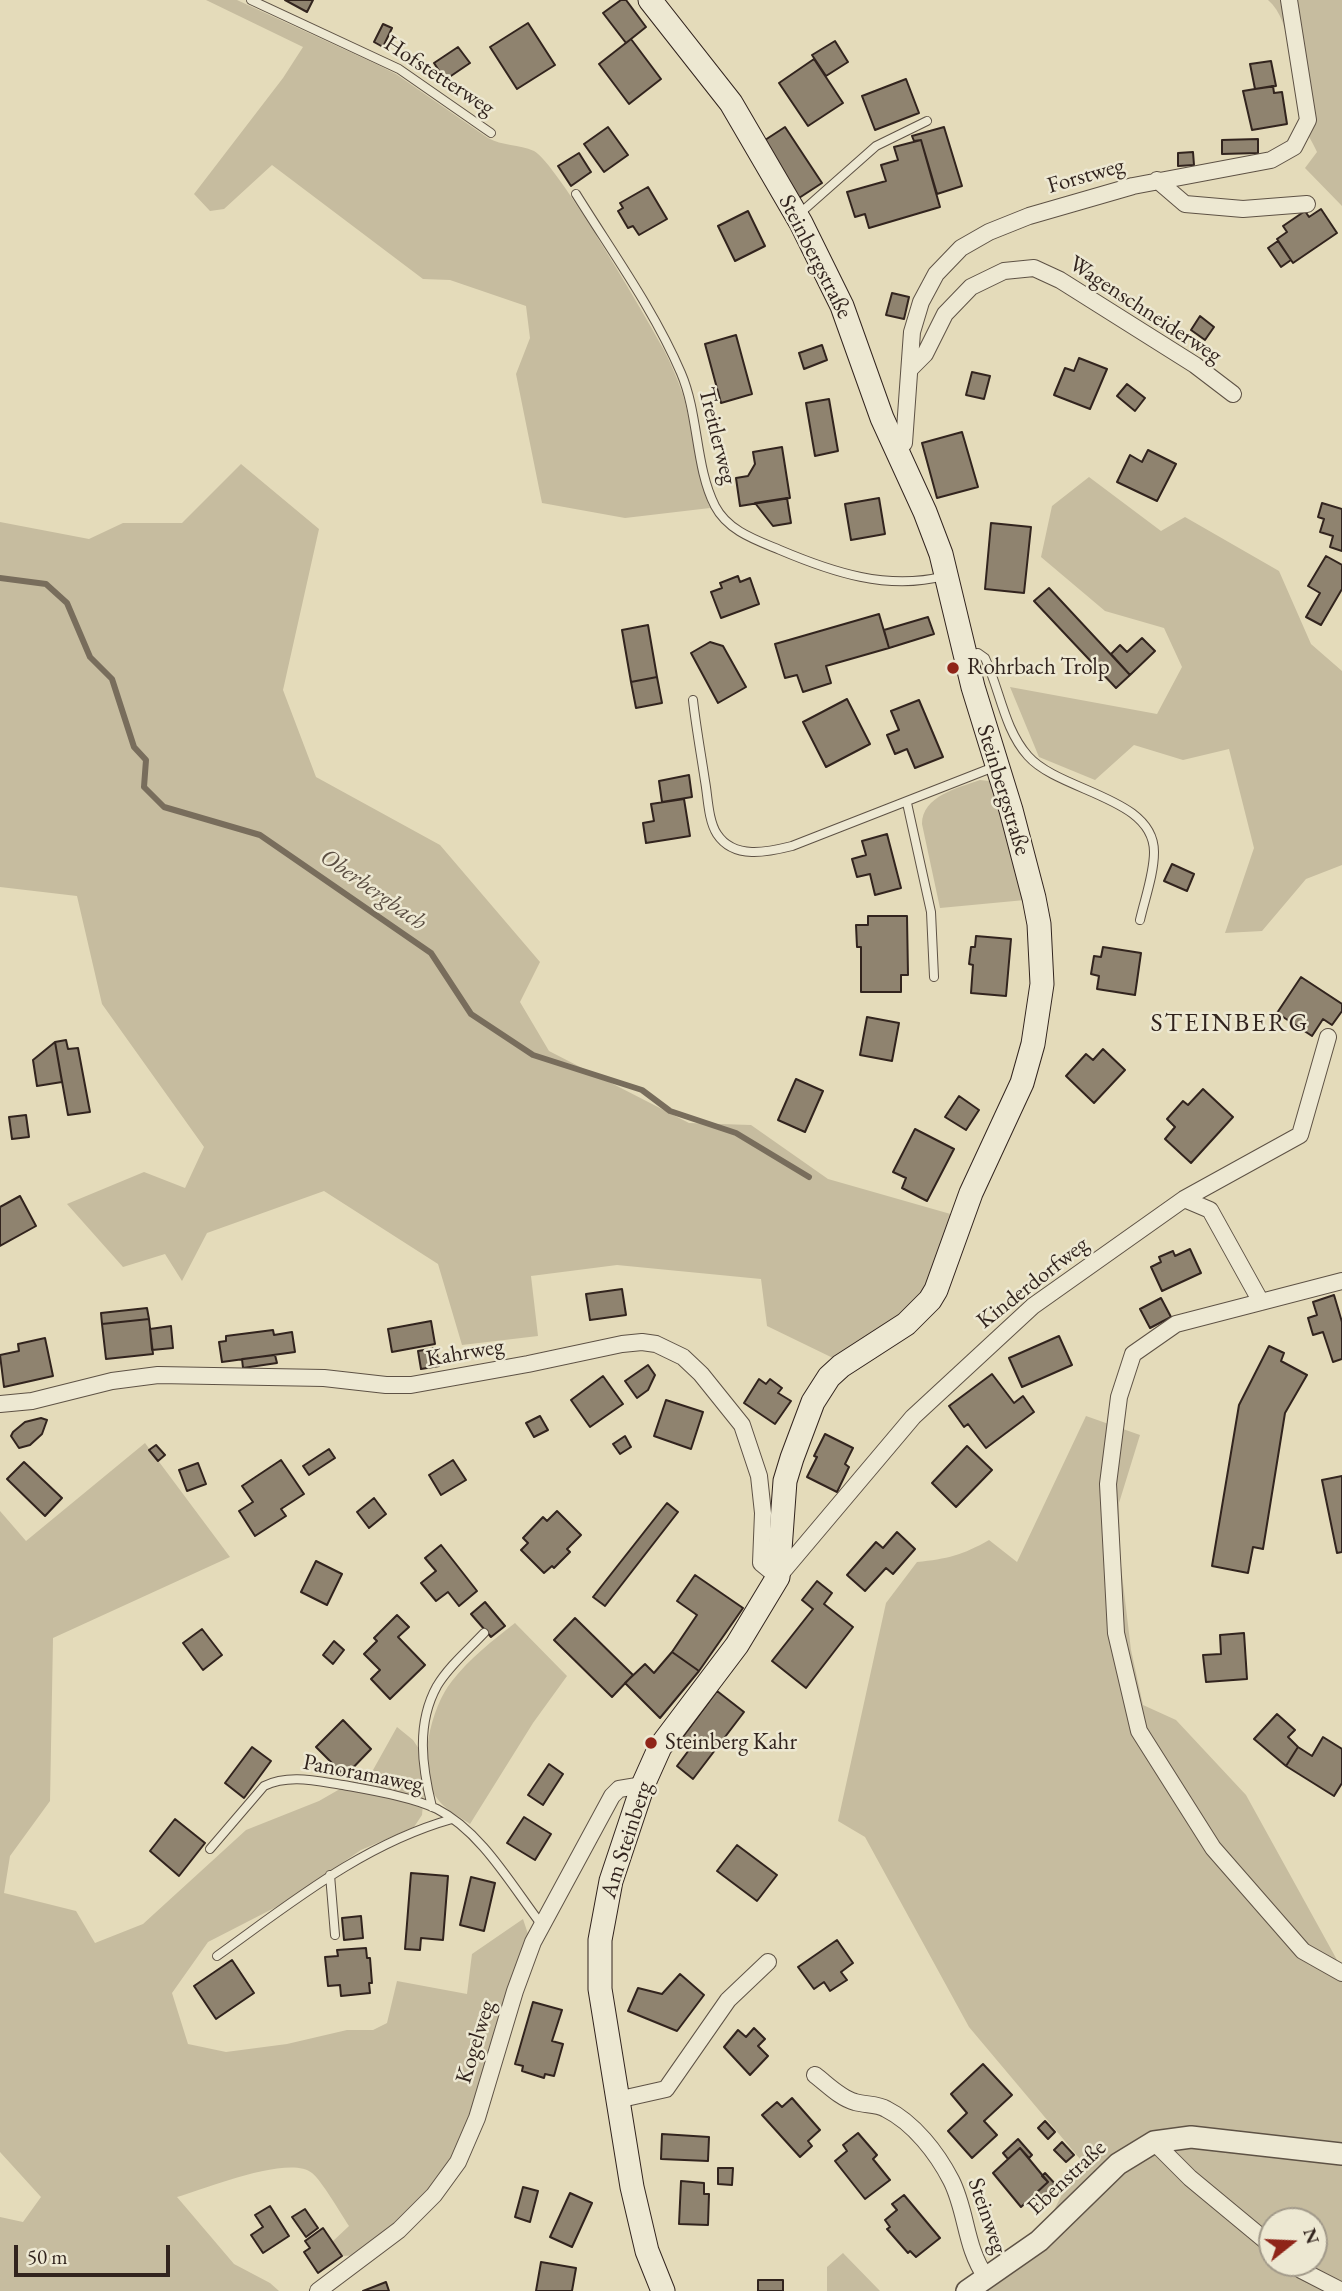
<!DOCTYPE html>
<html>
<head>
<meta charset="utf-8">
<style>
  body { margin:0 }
  #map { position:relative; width:1342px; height:2291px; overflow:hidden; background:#e4dbba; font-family:"EB Garamond",serif }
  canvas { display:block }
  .north { position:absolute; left:1258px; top:2207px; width:70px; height:70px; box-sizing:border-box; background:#ede8d2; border:2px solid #a29a8a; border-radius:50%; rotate:72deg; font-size:19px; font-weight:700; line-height:28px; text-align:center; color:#32241e }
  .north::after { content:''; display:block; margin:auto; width:24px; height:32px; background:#8f2418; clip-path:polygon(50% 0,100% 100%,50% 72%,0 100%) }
  .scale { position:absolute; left:14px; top:2245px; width:156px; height:32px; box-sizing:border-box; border:4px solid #32241e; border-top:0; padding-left:9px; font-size:21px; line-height:24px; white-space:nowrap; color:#32241e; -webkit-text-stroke:5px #ede8d2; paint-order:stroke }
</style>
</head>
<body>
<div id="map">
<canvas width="1342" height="2291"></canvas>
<div class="north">N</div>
<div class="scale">50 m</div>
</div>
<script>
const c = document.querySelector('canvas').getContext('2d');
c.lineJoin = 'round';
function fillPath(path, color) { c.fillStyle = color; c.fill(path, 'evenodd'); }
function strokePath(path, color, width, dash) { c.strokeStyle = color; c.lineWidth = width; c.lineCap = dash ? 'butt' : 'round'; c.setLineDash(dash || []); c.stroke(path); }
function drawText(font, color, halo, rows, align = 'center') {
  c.font = font + ' "EB Garamond",serif'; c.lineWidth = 5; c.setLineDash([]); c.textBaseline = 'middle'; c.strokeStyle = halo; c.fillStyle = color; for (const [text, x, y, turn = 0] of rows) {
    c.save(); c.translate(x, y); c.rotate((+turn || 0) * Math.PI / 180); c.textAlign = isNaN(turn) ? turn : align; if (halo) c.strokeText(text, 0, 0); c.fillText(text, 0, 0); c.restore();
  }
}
const green = new Path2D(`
  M206 0H237L376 64 396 74 488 138C502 146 519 144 534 151 556 162 648 320 664 350 671 364 678 380 683 395 694 432 695 471 710 508L625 518 542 503 516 374 530 338 526 306 450 280 423 279 272 165 224 209 210 211 194 194 283 78 303 47Z
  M1268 0H1342V206L1305 168 1317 152C1312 141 1304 129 1300 117 1291 84 1294 21 1268 0Z
  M241 464 319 529 283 690 316 777 440 845 540 962 520 1002 549 1051 689 1123 751 1125 828 1179 954 1215 931 1284 893 1322 835 1359 767 1326 761 1279 617 1265 531 1276 538 1336 462 1345 438 1264 324 1191 207 1233 182 1281 165 1254 123 1267 67 1204 144 1172 185 1188 204 1147 102 1004 77 896 0 887V522L89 539 123 523H182Z
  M1089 477 1161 531 1185 517 1279 571 1311 644 1342 671V865L1306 879 1262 931 1225 933 1254 848 1229 749 1183 760 1134 745 1095 780 1039 757 1010 687 1157 714 1182 667 1164 628 1105 611 1041 557 1052 506Z
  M980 780 989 781 993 785 1025 900 940 908 922 824C922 796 958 788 980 780Z
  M1086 1416 1140 1435 1119 1503 1120 1558 1131 1650 1143 1705 1176 1720 1246 1795 1342 1969V2291H961L1049 2220 1080 2159 969 2027 865 1837 838 1821 886 1603 917 1562C947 1559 963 1555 989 1540L1017 1562ZM1272 2221H1314V2263H1272Z
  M145 1443 230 1557 53 1638 50 1801 10 1856 4 1893 76 1911 95 1943 143 1924 246 1830 319 1801 373 1770 397 1727 413 1740 419 1749 424 1792 422 1815 414 1827 361 1850 282 1904 208 1942 172 1993 188 2044 226 2052 287 2044 347 2030H373L387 2023 397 1981 467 1994 472 1954 523 1919 528 1934 464 2138 430 2192 359 2255 342 2256 332 2242 349 2226C341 2214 322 2181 312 2173 290 2154 204 2189 177 2197L234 2264 270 2283 279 2291H0V2217L23 2222 41 2197 0 2152V1511L26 1541Z
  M515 1623 567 1676 533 1723 470 1824C458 1816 444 1809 436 1797 416 1768 431 1707 452 1681 469 1659 493 1640 515 1623Z
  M843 2253 880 2291H827V2267Z`);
const stream = new Path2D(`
  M0 578 46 584 67 603 90 657 112 679 134 747 146 760 144 787 164 807 260 835 431 953 471 1014 533 1055 642 1090 670 1111 736 1133 809 1177`);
const building = new Path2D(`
  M285 0H313L307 12Z
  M621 0H626L646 27 626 43 603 13Z
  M528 23 555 65 517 89 490 47Z
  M383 24 392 28 383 47 374 42Z
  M631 39 661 79 629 104 599 64Z
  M835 41 848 62 826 76 812 55Z
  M458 47 470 63 445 80 434 63Z
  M814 59 843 103 808 126 779 83Z
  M1271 61 1276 86 1255 89 1250 64Z
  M906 79 919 113 875 130 862 96Z
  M1273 86 1274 93 1282 92 1287 124 1252 130 1243 91Z
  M608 127 628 155 604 172 584 144Z
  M785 127 822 183 799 198 762 142Z
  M944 127 962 186 937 194 921 140 914 141 912 136Z
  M1258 139V153L1222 154V140Z
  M921 140 940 207 869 228 865 214 855 217 847 192 886 181 881 165 898 160 894 147Z
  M1193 152 1194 165 1178 166V153Z
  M579 153 591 172 571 186 558 166Z
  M648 187 667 219 639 235 633 226 628 228 618 211 623 208 620 203Z
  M1321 209 1337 233 1293 263 1277 239 1287 232 1283 226 1305 211 1309 217Z
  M748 211 765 246 735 261 718 226Z
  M1278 241 1291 260 1281 267 1268 248Z
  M892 293 909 297 904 319 886 315Z
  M1200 316 1214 327 1205 340 1191 330Z
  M736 335 752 394 721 403 705 344Z
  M822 345 827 360 804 369 799 353Z
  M1079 358 1107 369 1090 409 1054 395 1065 368 1074 371Z
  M972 372 990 376 984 399 966 395Z
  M1127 384 1145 398 1135 411 1117 396Z
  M829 399 838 451 815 456 806 403Z
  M962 432 978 487 937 498 922 443Z
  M782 447 790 498 740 506 736 478 748 476 755 464 753 452Z
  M1148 450 1176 464 1157 501 1117 482 1130 455 1142 462Z
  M787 498 791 523 773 526 755 503Z
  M879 498 885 534 851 540 845 504Z
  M1322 503 1342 509V551L1330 547 1333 536 1320 532 1324 519 1318 517Z
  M991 523 1031 527 1024 593 985 589Z
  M1326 556 1342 565V589L1321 625 1306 617 1320 593 1308 586Z
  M738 576 740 582 750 578 759 604 721 618 711 592 722 588 720 583Z
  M1049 588 1130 675 1116 688 1034 601Z
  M879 614 889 648 826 666 831 683 803 692 797 675 785 678 775 644Z
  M928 617 934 634 889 648 884 630Z
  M648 625 657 677 631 682 622 630Z
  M1142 638 1155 651 1130 675 1111 654 1120 645 1127 652Z
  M710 642 723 646 746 687 718 703 691 653Z
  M657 677 662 703 636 708 631 682Z
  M847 699 870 744 826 767 803 722Z
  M919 700 943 757 915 768 907 749 895 754 887 735 899 730 891 711Z
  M689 775 692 797 662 802 659 781Z
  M684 799 690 836 646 843 643 823 654 821 651 804Z
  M887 834 901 888 875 895 870 874 857 877 852 859 866 855 862 841Z
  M1172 864 1194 874 1187 891 1164 881Z
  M868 916H907L908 975H901V992H861V947H857L856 925H868Z
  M976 936 1011 939 1006 996 971 993 973 965 969 964 971 947H975Z
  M1103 947 1141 953 1135 995 1097 989 1099 976 1091 974 1094 956 1101 957Z
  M1301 977 1342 1004V1011L1332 1025 1323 1019 1312 1036 1277 1013Z
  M867 1017 899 1023 892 1061 860 1055Z
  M66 1040 68 1049 78 1048 90 1112 68 1115 55 1042Z
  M55 1042 62 1082 37 1086 33 1060Z
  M1103 1049 1125 1070 1094 1103 1066 1076 1086 1054 1093 1060Z
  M796 1079 823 1091 805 1132 778 1120Z
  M1203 1089 1233 1117 1191 1163 1165 1139 1175 1127 1167 1119 1183 1101 1188 1105Z
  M959 1096 979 1110 966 1130 945 1117Z
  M26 1115 29 1137 12 1139 9 1117Z
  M915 1129 954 1149 927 1201 902 1188 906 1178 893 1172Z
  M20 1196 36 1226 0 1246V1207Z
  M1190 1249 1201 1273 1162 1291 1151 1267 1161 1262 1159 1257 1173 1251 1175 1256Z
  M622 1289 626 1315 590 1320 586 1294Z
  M1334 1295 1342 1322V1359L1333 1362 1323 1332 1313 1335 1308 1318 1317 1315 1313 1302Z
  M1161 1298 1171 1317 1150 1328 1140 1309Z
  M147 1308 149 1319 102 1324 101 1313Z
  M149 1319 153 1354 106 1359 102 1324Z
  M431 1321 435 1344 392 1352 388 1329Z
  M171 1326 173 1348 152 1350 150 1329Z
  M273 1330 274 1335 292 1332 295 1352 222 1362 219 1342 226 1341V1336Z
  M1059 1336 1072 1365 1022 1387 1009 1358Z
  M45 1338 53 1376 4 1387 0 1355 19 1351 18 1344Z
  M1269 1346 1284 1353 1281 1361 1307 1375 1285 1413 1263 1549 1253 1547 1248 1573 1212 1566 1239 1405Z
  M436 1348 439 1366 421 1369 418 1351Z
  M275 1355 277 1363 243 1368 242 1359Z
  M648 1365 655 1375 648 1390 637 1398 625 1381Z
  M992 1374 1014 1403 1023 1396 1034 1412 986 1448 968 1424 964 1427 949 1406Z
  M603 1376 623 1404 590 1427 571 1400Z
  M759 1379 766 1384 770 1379 782 1388 778 1393 791 1401 775 1424 744 1403Z
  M666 1400 703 1412 691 1449 654 1436Z
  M540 1416 548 1430 534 1437 526 1423Z
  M41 1418 47 1420 42 1434 30 1445 19 1448 11 1436 13 1432 25 1422Z
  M825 1434 853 1448 845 1464 849 1467 837 1492 807 1477 817 1457 814 1456Z
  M625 1436 631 1447 620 1454 613 1444Z
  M156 1445 165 1455 158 1461 149 1450Z
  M967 1446 992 1470 956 1507 932 1483Z
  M329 1449 335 1458 309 1475 303 1466Z
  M281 1460 304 1494 281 1509 286 1516 255 1536 239 1511 253 1502 242 1486Z
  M453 1460 466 1480 441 1495 429 1475Z
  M24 1462 62 1498 45 1516 7 1479Z
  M198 1463 206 1484 187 1491 179 1470Z
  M1342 1476V1552L1337 1553 1322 1480Z
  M374 1498 386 1514 369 1528 357 1512Z
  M667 1503 678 1512 605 1606 593 1597Z
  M557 1511 581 1535 567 1549 570 1552 554 1568 552 1566 544 1573 521 1550 528 1543 523 1538 543 1517 547 1521Z
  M897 1532 915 1549 893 1574 886 1568 865 1591 847 1575 876 1542 883 1548Z
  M441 1545 477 1591 459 1606 448 1592 436 1601 421 1583 436 1571 425 1558Z
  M316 1561 342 1574 327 1605 301 1592Z
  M695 1575 743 1608 699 1671 672 1652 697 1615 677 1601Z
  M817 1581 832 1593 824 1604 853 1627 806 1688 772 1661 813 1609 802 1600Z
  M485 1602 505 1626 491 1637 471 1614Z
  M397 1615 409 1627 398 1637 425 1665 390 1699 371 1679 380 1670 364 1654 377 1641 374 1638Z
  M575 1618 633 1675 612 1697 554 1640Z
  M202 1629 222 1655 203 1670 183 1643Z
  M1244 1633 1247 1679 1206 1682 1203 1655 1221 1654 1220 1635Z
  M334 1641 344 1650 333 1664 323 1655Z
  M672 1652 699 1671 660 1718 625 1683 645 1664 654 1673Z
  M717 1691 744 1712 693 1779 677 1766 689 1750 679 1742Z
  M1277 1714 1295 1730 1288 1737 1298 1747 1286 1766 1254 1739Z
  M343 1720 371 1749 345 1776 316 1747Z
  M1323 1737 1342 1749V1783L1334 1796 1286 1766 1298 1747 1312 1756Z
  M252 1747 271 1761 244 1798 225 1783Z
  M549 1764 563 1774 543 1805 528 1795Z
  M524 1817 551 1834 535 1860 507 1843Z
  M175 1819 205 1843 179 1876 150 1851Z
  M737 1845 777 1875 757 1901 717 1871Z
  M411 1873 448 1876 443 1940 421 1938 420 1950 405 1949Z
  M471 1877 495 1883 484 1931 460 1925Z
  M361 1916 363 1938 344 1940 342 1918Z
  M837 1940 853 1963 841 1972 847 1980 830 1991 824 1982 814 1989 798 1967Z
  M366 1948 367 1958H370L372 1983H369L370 1993 341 1996 340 1985 328 1986 325 1957 338 1956 337 1950Z
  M232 1960 254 1993 216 2019 194 1986Z
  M680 1974 704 1995 677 2031 628 2011 638 1988 662 1994Z
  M533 2002 562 2010 552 2041 563 2044 554 2076 545 2074 544 2078 522 2071 523 2066 515 2064Z
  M754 2028 765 2039 758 2046 768 2056 750 2075 724 2047 738 2030 746 2037Z
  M983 2064 1012 2095 984 2121 997 2135 972 2158 948 2131 967 2113 951 2094Z
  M792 2098 820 2130 808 2141 812 2146 800 2157 762 2115 777 2102 782 2107Z
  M1045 2121 1055 2132 1048 2139 1038 2128Z
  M858 2133 877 2155 873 2159 890 2180 865 2199 835 2161 847 2151 843 2145Z
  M662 2134 709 2137 708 2161 661 2159Z
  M1018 2139 1032 2155 1029 2158 1020 2148 1008 2159 1003 2153Z
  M1062 2142 1074 2155 1066 2162 1054 2150Z
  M1020 2148 1048 2182 1021 2207 993 2173Z
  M718 2168H733L732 2185 718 2184Z
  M1045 2173 1058 2187 1042 2201 1035 2194 1048 2182 1042 2176Z
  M681 2181 704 2183V2194H709L708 2225 679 2224Z
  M523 2187 538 2191 530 2222 515 2217Z
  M570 2193 592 2203 572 2247 550 2237Z
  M904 2195 940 2238 916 2257 910 2251 908 2253 887 2229 890 2227 885 2220 897 2210 892 2204Z
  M270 2206 289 2236 263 2253 251 2235 263 2227 255 2215Z
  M305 2209 318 2228 306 2237 292 2217Z
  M323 2228 342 2256 318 2273 304 2252 310 2248 305 2241Z
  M541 2262 576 2268 572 2291H536Z
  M758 2280H783V2291H758Z
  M386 2282 389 2291H363Z`);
const service = new Path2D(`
  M251 0 399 69 491 133
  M576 194C612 252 654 310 681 373 699 415 695 467 715 506 728 531 756 540 780 550 832 572 888 591 944 576
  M798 215 876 146 927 121
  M967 655 978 653 985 658C1000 690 1004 729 1028 756 1060 792 1154 797 1154 852 1154 874 1145 898 1140 920
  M693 700C696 727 701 754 705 781 708 797 708 820 717 834 734 860 768 852 792 846L994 767
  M907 803 931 912 934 977
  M432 1807C422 1767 416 1724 437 1686 449 1666 468 1650 484 1633
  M210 1849 264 1786C289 1774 316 1781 343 1785 370 1790 413 1797 437 1809 481 1831 512 1886 541 1924
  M330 1875 335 1935
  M217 1956C291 1903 363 1844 452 1819`);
const minor = new Path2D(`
  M1157 180 1185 204 1243 209 1307 204
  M910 369 925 354 945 314 971 287 1004 271 1034 268 1060 280 1195 365 1233 394
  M898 451 904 443 912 332 921 302 936 274 961 248 989 232 1029 216 1133 186 1271 160 1294 147 1308 120 1289 0
  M1184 1199 1210 1210 1261 1302 1342 1281
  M1261 1302 1176 1324 1133 1354 1119 1397 1108 1484 1116 1633 1139 1731 1213 1848 1303 1951 1342 1973
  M0 1404 32 1401 112 1381 158 1375 324 1378 386 1385H411L528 1364 622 1344 642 1342 656 1344 683 1357 701 1374 742 1425 759 1476 763 1513 761 1563 778 1577 913 1417 1033 1306 1184 1199 1300 1135 1328 1037
  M815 2075C827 2084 840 2098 855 2102 865 2105 878 2104 886 2109 914 2123 937 2153 951 2180 967 2211 965 2248 986 2277
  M617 2100 666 2089 728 2000 768 1962
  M1154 2142 1190 2178 1272 2246
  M1292 2263 1301 2270 1342 2291
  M318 2291 399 2230 434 2195 458 2162 477 2118 515 1991 533 1942 612 1796 619 1789 643 1785`);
const tertiary = new Path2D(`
  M967 2291 1039 2241 1118 2164 1154 2142 1191 2137 1342 2154`);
const secondary = new Path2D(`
  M650 0 731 103 801 223 842 306 882 418 925 512 941 554 973 687 1011 810 1034 898 1039 924 1042 984 1033 1044 1022 1083 971 1193 936 1290 930 1300 906 1324 841 1366 829 1377 813 1402 792 1458 785 1481 778 1577 737 1645 660 1747 643 1785 611 1881 600 1940V1989L632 2187 647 2251 663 2291`);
const markers = [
  [953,668,7,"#8f2418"],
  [651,1743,7,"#8f2418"]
];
const streetNames = [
  ["Hofstetterweg",439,76,33],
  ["Forstweg",1086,176,-16],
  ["Steinbergstraße",815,257,63],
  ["Wagenschneiderweg",1145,310,33],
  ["Treitlerweg",717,436,76],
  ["Steinbergstraße",1003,790,73],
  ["Kinderdorfweg",1033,1283,-38],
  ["Kahrweg",465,1353,-10],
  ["Panoramaweg",363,1774,11],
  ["Am Steinberg",627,1840,-72],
  ["Kogelweg",476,2042,-73],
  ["Ebenstraße",1067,2178,-43],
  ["Steinweg",987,2216,71]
];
const poiNames = [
  ["Rohrbach Trolp",967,668],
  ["Steinberg Kahr",665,1743]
];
const waterNames = [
  ["Oberbergbach",373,890,35]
];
const quarterNames = [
  ["STEINBERG",1230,1024]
];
fillPath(green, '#c6bc9f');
strokePath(stream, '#786d5c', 6);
fillPath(building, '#8f836f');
strokePath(building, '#32241e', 2);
strokePath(service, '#5e5245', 10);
strokePath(minor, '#5e5245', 18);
strokePath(tertiary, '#5e5245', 24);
strokePath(secondary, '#32241e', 25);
strokePath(service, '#ede8d2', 8);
strokePath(minor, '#ede8d2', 16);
strokePath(tertiary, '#ede8d2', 21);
strokePath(secondary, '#ede8d2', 23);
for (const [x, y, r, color] of markers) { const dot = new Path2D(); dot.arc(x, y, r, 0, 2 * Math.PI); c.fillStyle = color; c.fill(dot); strokePath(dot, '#ede8d2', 2.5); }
drawText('23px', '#32241e', '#ede8d2', streetNames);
drawText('23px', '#32241e', '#ede8d2', poiNames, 'left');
drawText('italic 24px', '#5b4e42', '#ede8d2', waterNames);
c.letterSpacing = '2px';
drawText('26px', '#32241e', '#ede8d2', quarterNames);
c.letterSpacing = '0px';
</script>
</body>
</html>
